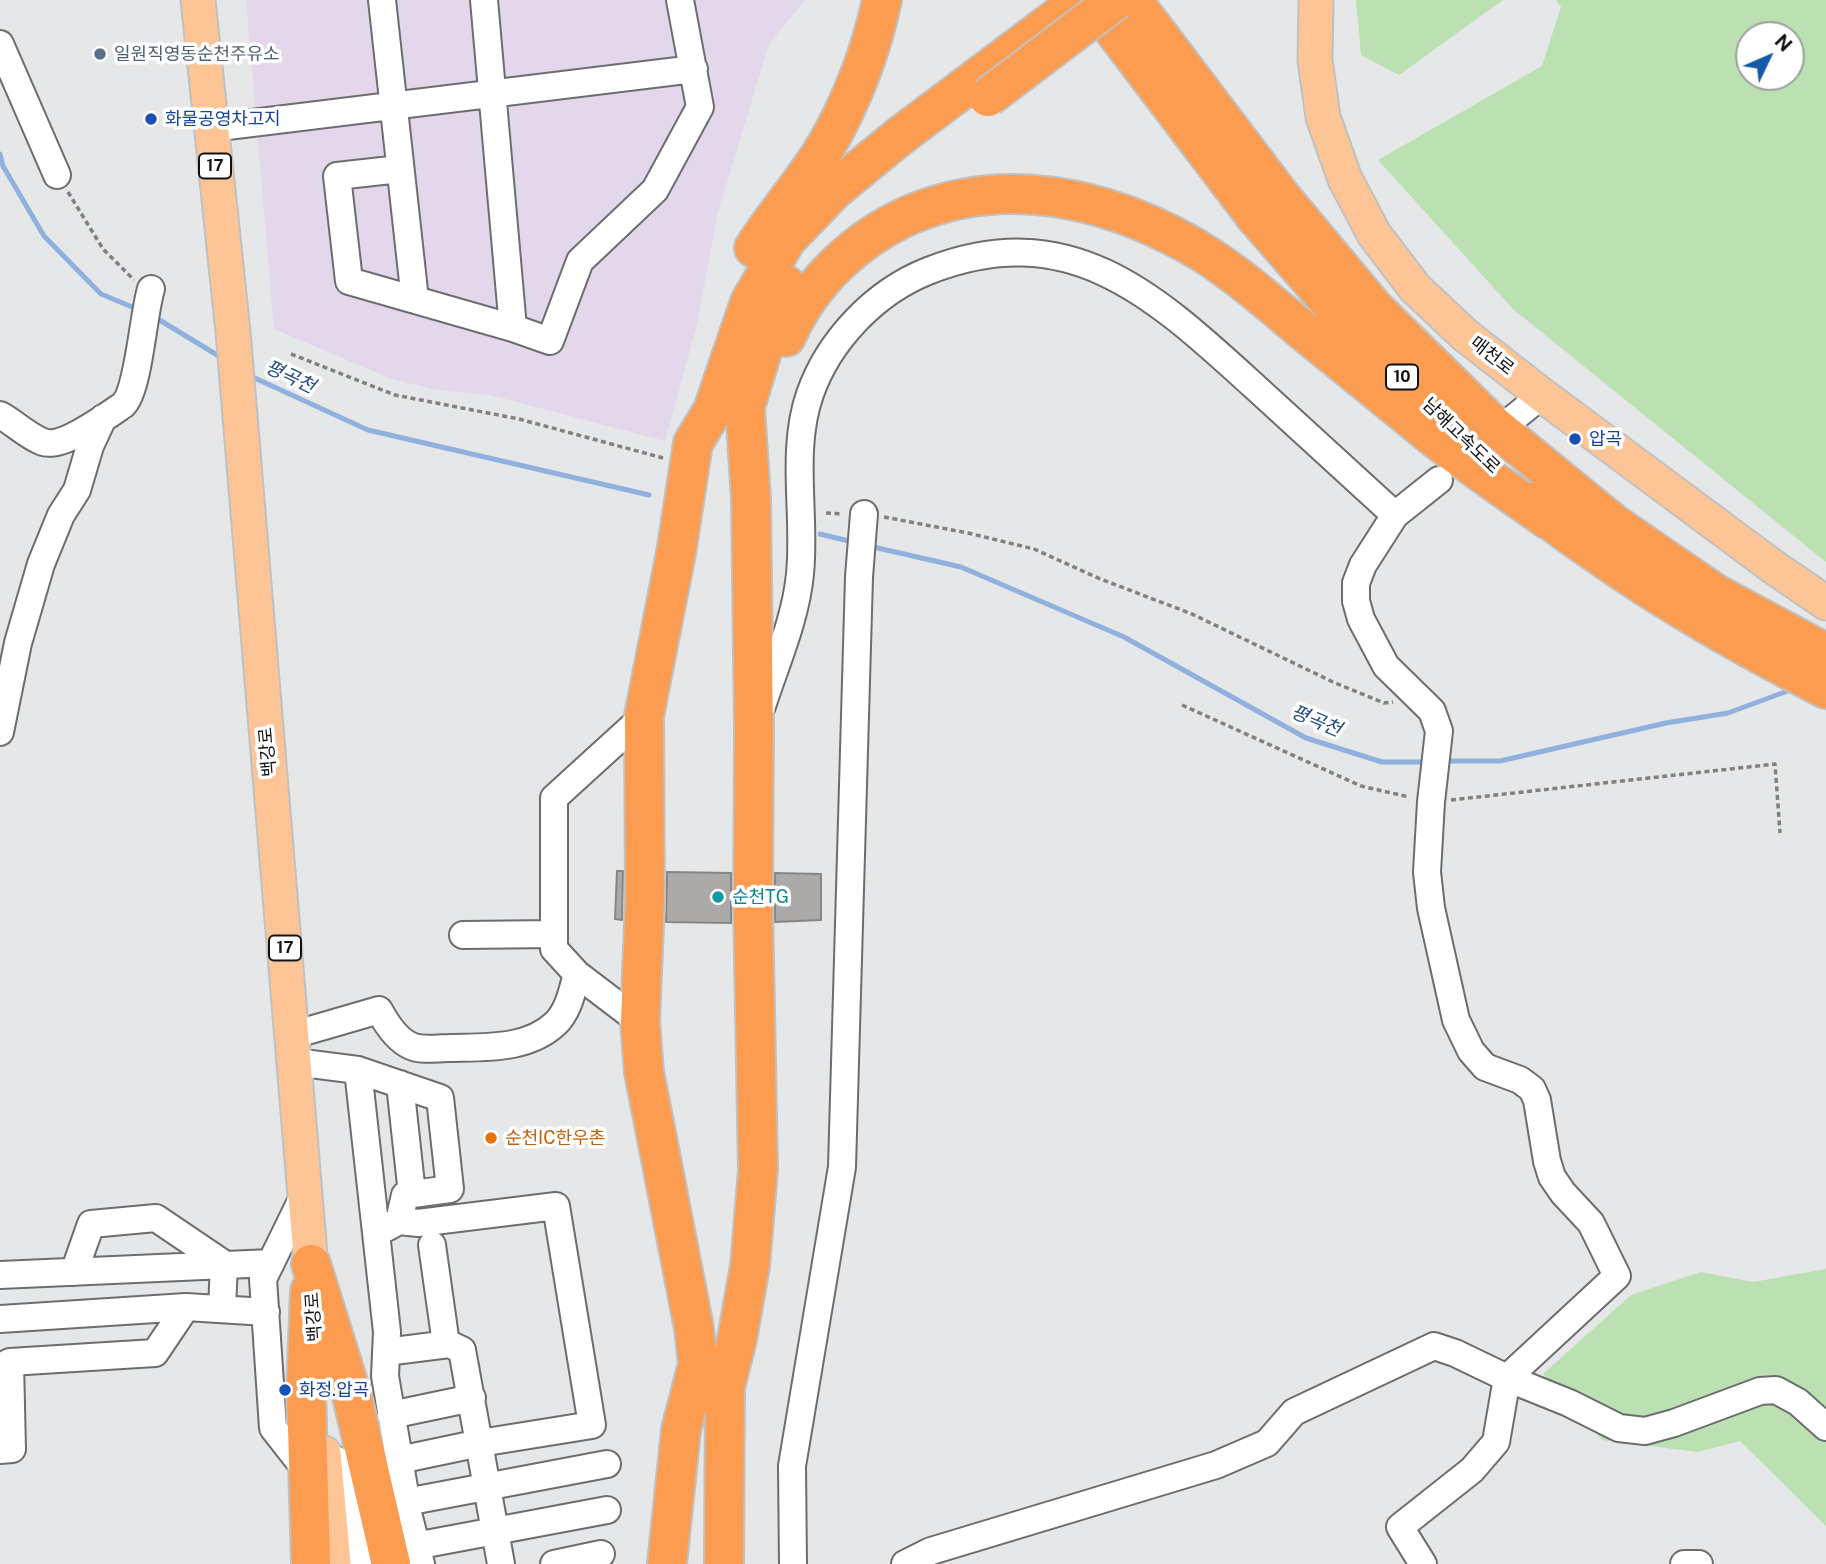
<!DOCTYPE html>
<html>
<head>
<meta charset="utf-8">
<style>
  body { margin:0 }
  #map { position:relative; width:1826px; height:1564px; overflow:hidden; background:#e5e7e8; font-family:"Public Sans",sans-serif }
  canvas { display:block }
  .north { position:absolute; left:1735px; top:21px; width:70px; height:70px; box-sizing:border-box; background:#fff; border:2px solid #9fa0a0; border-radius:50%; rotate:46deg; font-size:19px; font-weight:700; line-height:28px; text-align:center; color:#101111 }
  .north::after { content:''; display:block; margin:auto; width:24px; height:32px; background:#1559a9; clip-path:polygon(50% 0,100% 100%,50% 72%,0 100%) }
</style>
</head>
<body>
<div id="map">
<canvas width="1826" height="1564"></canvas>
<div class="north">N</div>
</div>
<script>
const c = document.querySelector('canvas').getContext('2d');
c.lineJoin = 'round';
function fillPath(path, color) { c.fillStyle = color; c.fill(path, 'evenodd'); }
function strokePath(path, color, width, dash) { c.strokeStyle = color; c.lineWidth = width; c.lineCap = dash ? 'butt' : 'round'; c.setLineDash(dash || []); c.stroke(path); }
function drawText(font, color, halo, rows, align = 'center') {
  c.font = font + ' "Public Sans","Noto Sans KR",sans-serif'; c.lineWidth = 7; c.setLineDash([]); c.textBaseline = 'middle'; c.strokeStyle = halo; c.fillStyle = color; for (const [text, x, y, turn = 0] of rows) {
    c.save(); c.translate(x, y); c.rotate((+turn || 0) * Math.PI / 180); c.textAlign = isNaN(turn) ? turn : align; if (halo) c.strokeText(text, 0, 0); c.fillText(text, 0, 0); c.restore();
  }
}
const industrial = new Path2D(`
  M246 0H805L769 44 718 212 696 328 665 441 490 395 433 389 392 379 274 329Z`);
const green = new Path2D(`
  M1356 0H1503L1399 75 1361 55Z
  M1556 0H1826V562L1513 309 1378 160 1542 66 1561 7ZM1749 35H1791V77H1749Z
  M1826 1269V1526L1740 1441 1698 1452 1602 1440 1543 1374 1631 1295 1701 1272 1753 1282Z`);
const stream = new Path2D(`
  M0 154 3 166 44 236 101 294 137 309
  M153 316 222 358
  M248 375 368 430 649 495
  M820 534 853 542
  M869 546 961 567 1124 637 1306 738 1382 762H1428
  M1442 761H1500L1666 723 1728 713 1793 689`);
const building = new Path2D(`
  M617 871H623L622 920 615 919Z
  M667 872 731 873V923L666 922Z
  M775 873 821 874V920L775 922Z`);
const path = new Path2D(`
  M68 192 103 249 134 280
  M291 354 395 395 519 419 663 458
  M826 513 842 514
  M884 517 968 533 1034 549 1098 578 1192 614 1333 682 1384 703 1393 702
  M1182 705 1361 786 1409 797
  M1451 800 1775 764 1780 833`);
const minor = new Path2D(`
  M382 0 415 300
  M0 44 57 175
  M211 128 694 69
  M400 169 337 176 349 281 513 328 484 0
  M513 328 550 341 580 261 655 190 700 107 680 0
  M0 415C15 423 27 436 43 442 62 449 107 416 123 405 139 390 143 314 151 289
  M1509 422 1542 395
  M1439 480 1395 515 1363 565 1356 583V601L1361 619 1386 666 1432 711 1439 731 1431 802 1427 872 1431 908 1456 1020 1471 1051 1485 1067 1520 1080 1532 1089 1537 1100 1547 1161 1552 1177 1563 1193 1591 1223 1617 1276 1507 1378 1569 1403 1619 1428 1645 1431 1674 1423 1760 1391 1776 1390 1798 1402 1826 1427
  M762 706C776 663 796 618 800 574 806 515 790 451 810 394 829 340 875 292 928 271 1070 215 1155 296 1254 386 1301 429 1348 472 1395 515
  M0 732 18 643 41 564 61 515 77 490 90 446 103 418
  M463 935 554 934
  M640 1022 577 974 554 949V798L644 716
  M293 1035 379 1010C386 1023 397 1040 411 1046 422 1051 437 1048 449 1048 485 1047 528 1050 556 1023 569 1010 572 991 577 974
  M295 1062 358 1070 387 1332 385 1376 409 1517 421 1564
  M358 1070 440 1098 450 1189 405 1195 399 1221 384 1229
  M400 1084 412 1194
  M305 1193 263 1279 273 1428 309 1474
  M432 1245 446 1344
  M74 1272 91 1224 156 1218 224 1264 222 1309
  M0 1275 271 1263
  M0 1319 186 1307
  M386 1352 449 1344 462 1350 501 1564
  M0 1367 10 1362 155 1353 186 1307 266 1312
  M391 1415 472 1398
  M0 1450 12 1449 10 1362
  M337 1460 358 1564
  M399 1460 480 1443 592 1425 556 1206 418 1223 399 1221
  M406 1502 607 1464
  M415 1546 607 1510
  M554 1564 601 1554
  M793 1564 792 1466 842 1167 859 577 864 514
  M905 1564 931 1551 1216 1465 1267 1443 1294 1412 1434 1346 1455 1353 1507 1378 1496 1442 1472 1470 1400 1527 1423 1564
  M1684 1564H1699`);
const major = new Path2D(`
  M198 0 233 332 313 1291
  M1316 0 1315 60 1323 117 1345 179 1374 234 1415 288 1465 335 1542 395 1772 566 1826 603
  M324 1453 334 1564`);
const highway = new Path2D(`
  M1091 0 1255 216 1353 329 1431 406
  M1132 0 1282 198 1374 308 1493 425 1614 524 1716 594 1826 653
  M754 248C776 213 806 180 826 146 852 101 871 51 882 0
  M786 337C810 282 857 238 912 214 1005 175 1104 197 1190 245 1234 270 1273 306 1312 338 1348 367 1383 396 1419 425 1459 459 1504 488 1547 519
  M1530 502C1552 523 1577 540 1602 557 1673 607 1749 649 1826 689
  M311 1264 351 1392 391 1564
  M310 1291 306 1392 311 1564
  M667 1564 681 1430 698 1364 694 1328 644 1072 640 1022 645 899 644 716 676 553 693 443 713 410 750 302 786 240 834 190 900 136 1081 0
  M724 1564 725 1387 737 1339 750 1266 758 1170 753 905 754 731 751 499 745 407 775 309 786 285`);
const highwayBridge = new Path2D(`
  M988 97 1116 0`);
const markers = [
  [100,54,7,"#5c6f8a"],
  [151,119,7,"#1a4fb4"],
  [1575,439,7,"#1a4fb4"],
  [718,897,7,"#0f9aa8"],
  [491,1138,7,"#e8710a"],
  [285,1390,7,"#1a4fb4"]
];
const shields = [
  [215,166,32],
  [1402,377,32],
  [285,948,32]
];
const shieldNames = [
  ["17",215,166],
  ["10",1402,377],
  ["17",285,948]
];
const serviceNames = [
  ["일원직영동순천주유소",114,54]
];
const transitNames = [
  ["화물공영차고지",165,119],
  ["압곡",1589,439],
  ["화정.압곡",299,1390]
];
const streetNames = [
  ["매천로",1492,356,38],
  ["남해고속도로",1461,436,44],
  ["백강로",268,752,-95],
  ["백강로",314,1317,-94]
];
const cultureNames = [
  ["순천TG",732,897]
];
const foodNames = [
  ["순천IC한우촌",505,1138]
];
const waterNames = [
  ["평곡천",290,377,25],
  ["평곡천",1316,721,23]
];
fillPath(industrial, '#e3d7eb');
fillPath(green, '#bbe0b2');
strokePath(stream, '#90b0de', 5);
fillPath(building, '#abaaa9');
strokePath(building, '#878685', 2);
strokePath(minor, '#6c6d6f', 30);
strokePath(major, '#c1c1c1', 37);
strokePath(highway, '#c1c1c1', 42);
strokePath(path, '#808182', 3.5, [5, 3.5]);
strokePath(minor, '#fff', 26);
strokePath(major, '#fdc496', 33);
strokePath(highway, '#fc9c50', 38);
strokePath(highwayBridge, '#c1c1c1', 42, []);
strokePath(highwayBridge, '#fc9c50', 38);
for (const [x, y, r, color] of markers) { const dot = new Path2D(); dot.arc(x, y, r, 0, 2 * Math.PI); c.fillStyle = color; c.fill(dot); strokePath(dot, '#fff', 2.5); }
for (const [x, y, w] of shields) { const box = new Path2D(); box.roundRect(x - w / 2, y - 12.5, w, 25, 5); c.fillStyle = '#fff'; c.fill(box); strokePath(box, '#101111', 2); }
drawText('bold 16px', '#101111', null, shieldNames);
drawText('18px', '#4e5e75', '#fff', serviceNames, 'left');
drawText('18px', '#164399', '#fff', transitNames, 'left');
drawText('18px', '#101111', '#fff', streetNames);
drawText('18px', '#0d838f', '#fff', cultureNames, 'left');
drawText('18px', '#c56008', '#fff', foodNames, 'left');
drawText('italic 19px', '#214982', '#fff', waterNames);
</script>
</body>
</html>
